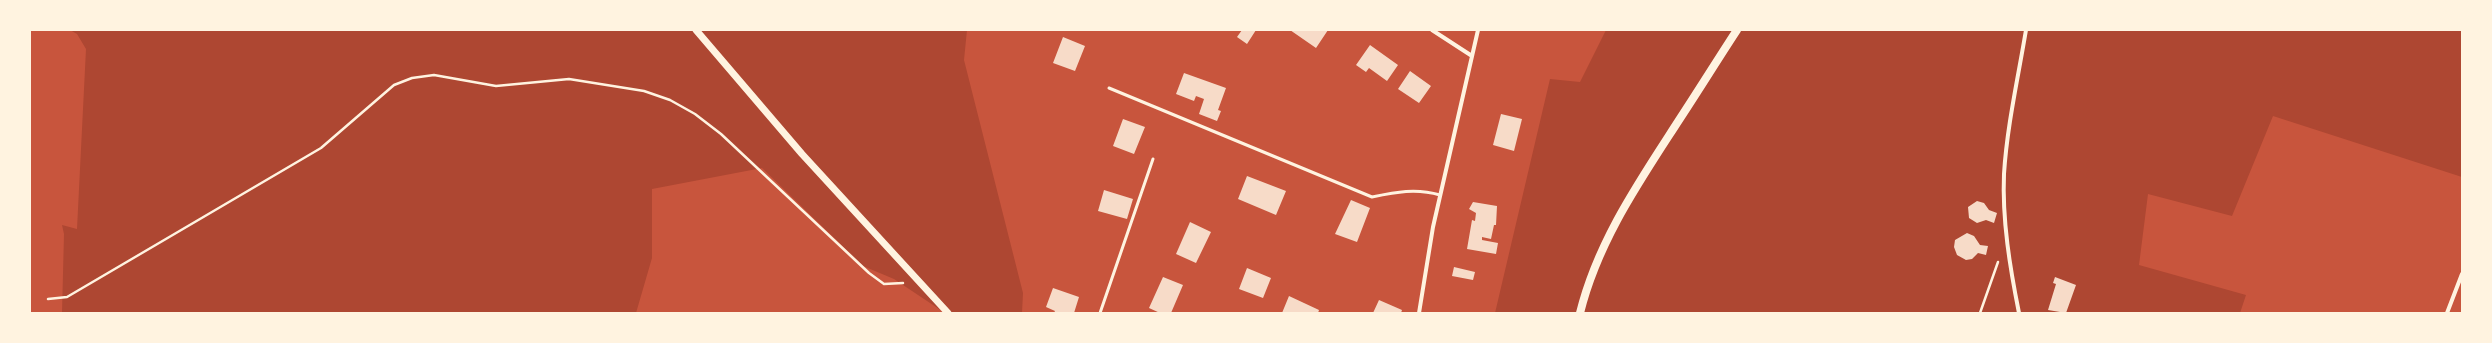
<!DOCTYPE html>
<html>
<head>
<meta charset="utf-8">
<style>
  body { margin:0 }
  #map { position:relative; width:2492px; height:343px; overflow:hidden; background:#c8553d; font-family:Rubik,sans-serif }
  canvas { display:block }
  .frame { position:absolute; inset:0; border:31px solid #fff3e0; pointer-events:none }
</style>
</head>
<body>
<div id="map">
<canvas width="2492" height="343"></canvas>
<div class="frame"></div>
</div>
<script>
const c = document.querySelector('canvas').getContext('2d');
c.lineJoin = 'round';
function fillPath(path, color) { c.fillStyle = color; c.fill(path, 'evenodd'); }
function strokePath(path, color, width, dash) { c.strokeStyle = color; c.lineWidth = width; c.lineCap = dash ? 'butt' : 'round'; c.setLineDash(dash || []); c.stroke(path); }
const green = new Path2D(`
  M70 30H967L964 60 1023 293 1022 313H945L894 279 863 266 762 168 652 189V258L636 313H62L64 234 62 225 77 229 86 49 77 34Z
  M1606 30H2462V177L2273 116 2232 216 2148 194 2139 265 2246 295 2240 313H1495L1550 79 1580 82Z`);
const building = new Path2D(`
  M1242 30H1256L1247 44 1237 37Z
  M1290 30H1328L1316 48Z
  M1063 37 1085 46 1075 71 1053 63Z
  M1370 45 1398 65 1387 81 1369 68 1366 72 1356 65Z
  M1410 71 1431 86 1419 103 1398 89Z
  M1184 73 1226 88 1218 110 1221 111 1217 121 1199 114 1204 99 1196 96 1194 101 1176 94Z
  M1501 114 1522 119 1514 151 1493 145Z
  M1123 119 1145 127 1134 154 1113 146Z
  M1247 176 1286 191 1276 215 1238 199Z
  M1104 190 1133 199 1127 219 1098 211Z
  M1351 200 1370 208 1357 242 1335 234Z
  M1977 201 1984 203 1989 210 1997 213 1994 223 1986 220 1977 223 1969 218 1968 207Z
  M1473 202 1497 206 1496 225H1494L1491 239 1482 237V240L1498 243 1496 254 1467 249 1472 220 1475 221 1476 213 1469 209Z
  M1190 222 1211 232 1196 263 1176 254Z
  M1967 233 1974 236 1980 245 1988 246 1986 255 1978 253 1972 259 1966 260 1957 255 1954 247 1955 240Z
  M1454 267 1475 272 1473 280 1452 276Z
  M1247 268 1271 278 1263 298 1239 289Z
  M1163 277 1183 285 1171 313H1160L1149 308Z
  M2055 277 2076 285 2066 313 2048 310 2056 284 2053 283Z
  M1053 288 1079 297 1074 313H1054L1055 311 1046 307Z
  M1289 296 1319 310 1318 313H1282Z
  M1379 300 1402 310 1401 313H1373Z`);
const path = new Path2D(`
  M48 299 67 297 321 148 394 85 412 78 434 75 496 86 569 79 644 91 670 100 695 114 721 134 869 273 884 284 903 283
  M1980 313 1998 262`);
const service = new Path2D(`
  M1109 88 1372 197C1396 192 1416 188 1440 195
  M1100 313 1153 159`);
const minor = new Path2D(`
  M1432 30 1472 56
  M1419 313 1433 227 1478 30
  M2019 313C2010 268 2002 220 2004 174 2007 126 2018 78 2026 30
  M2447 313 2462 274`);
const tertiary = new Path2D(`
  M696 30 802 154 948 313`);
const secondary = new Path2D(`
  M1580 313C1598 240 1641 179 1681 117 1700 88 1718 59 1737 30`);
fillPath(green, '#ae4732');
fillPath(building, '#f7dbc8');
strokePath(path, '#fff3e0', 2.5);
strokePath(service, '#fff3e0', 3);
strokePath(minor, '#fff3e0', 4);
strokePath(tertiary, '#fff3e0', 7);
strokePath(secondary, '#fff3e0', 8);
</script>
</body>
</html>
